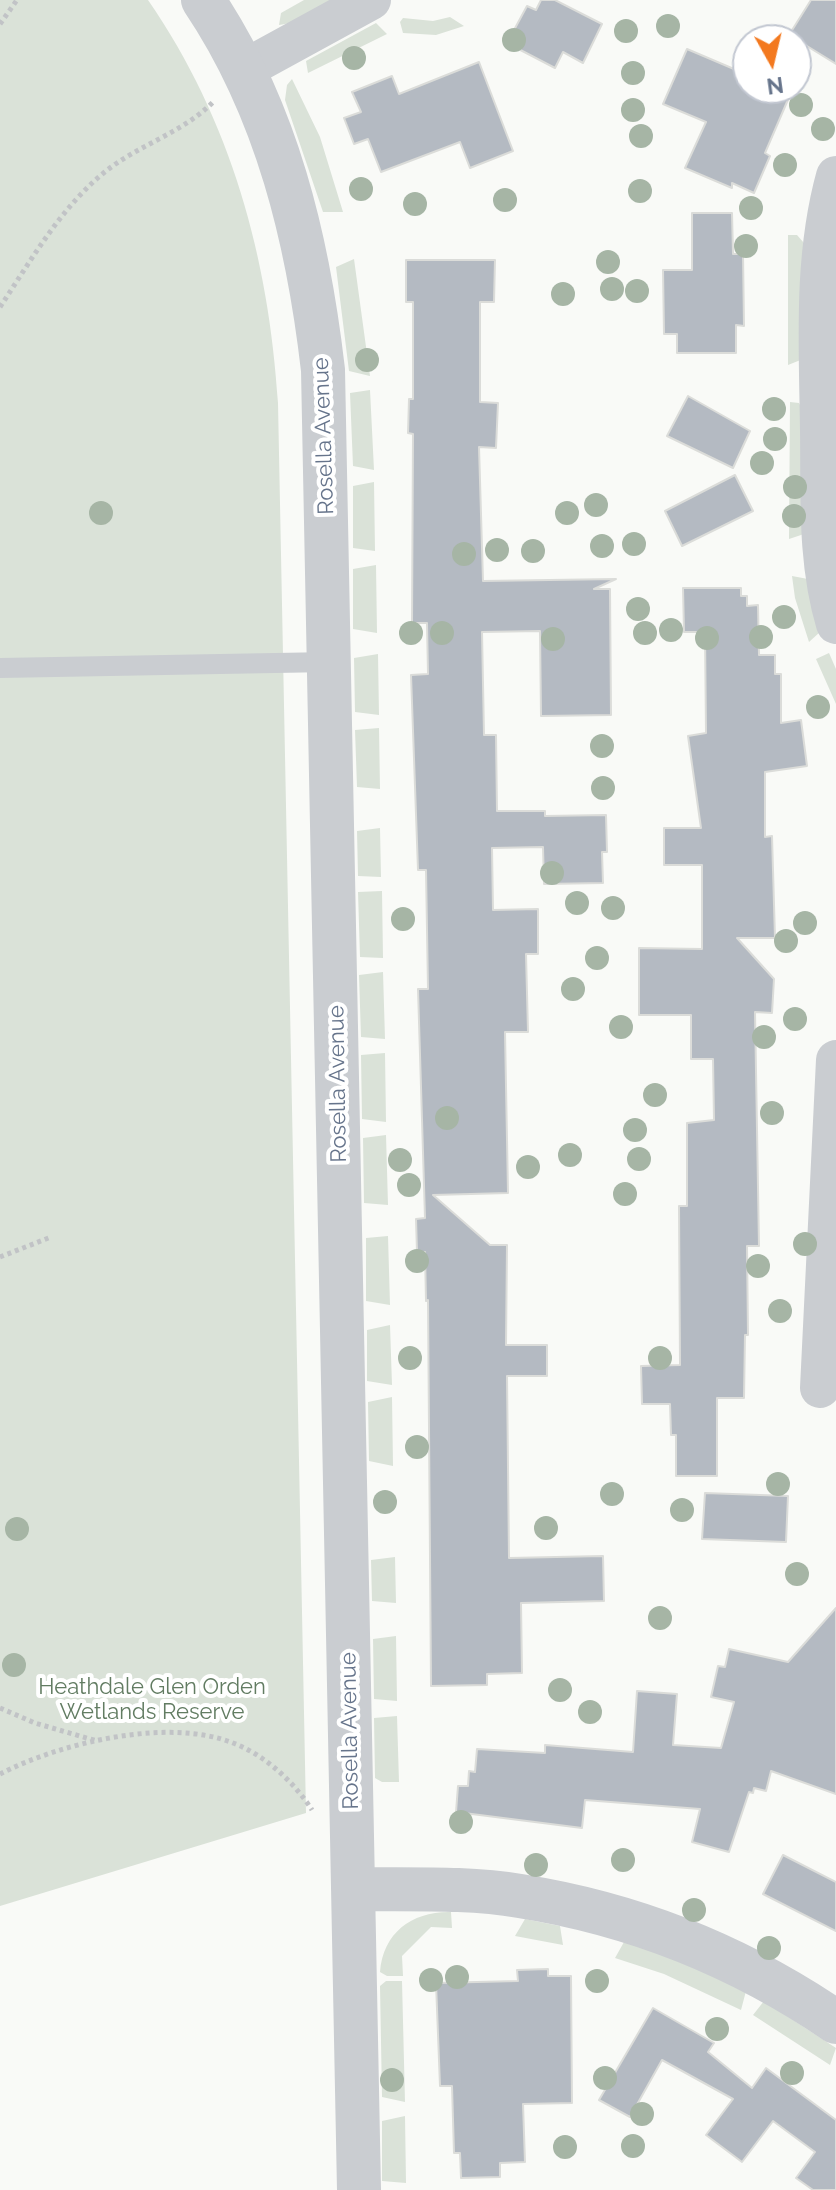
<!DOCTYPE html>
<html>
<head>
<meta charset="utf-8">
<style>
  body { margin:0 }
  #map { position:relative; width:836px; height:2190px; overflow:hidden; background:#f9faf7; font-family:Raleway,sans-serif }
  canvas { display:block }
  .north { position:absolute; left:732px; top:24px; width:80px; height:80px; box-sizing:border-box; background:#fff; border:2px solid #c2c7d1; border-radius:50%; rotate:172deg; font-size:22px; font-weight:700; line-height:32px; text-align:center; color:#66748b }
  .north::after { content:''; display:block; margin:auto; width:28px; height:36px; background:#f3791f; clip-path:polygon(50% 0,100% 100%,50% 72%,0 100%) }
</style>
</head>
<body>
<div id="map">
<canvas width="836" height="2190"></canvas>
<div class="north">N</div>
</div>
<script>
const c = document.querySelector('canvas').getContext('2d');
c.lineJoin = 'round';
function fillPath(path, color) { c.fillStyle = color; c.fill(path, 'evenodd'); }
function strokePath(path, color, width, dash) { c.strokeStyle = color; c.lineWidth = width; c.lineCap = dash ? 'butt' : 'round'; c.setLineDash(dash || []); c.stroke(path); }
function drawText(font, color, halo, rows, align = 'center') {
  c.font = font + ' Raleway,sans-serif'; c.lineWidth = 8; c.setLineDash([]); c.textBaseline = 'middle'; c.strokeStyle = halo; c.fillStyle = color; for (const [text, x, y, turn = 0] of rows) {
    c.save(); c.translate(x, y); c.rotate((+turn || 0) * Math.PI / 180); c.textAlign = isNaN(turn) ? turn : align; if (halo) c.strokeText(text, 0, 0); c.fillText(text, 0, 0); c.restore();
  }
}
const green = new Path2D(`
  M0 0H148C231 120 269 259 278 403L306 1813 0 1906Z
  M304 0H336L291 23 279 25 281 13Z
  M450 17 464 26 436 35 403 33 400 22 403 18 433 21Z
  M376 23 387 34 308 73 306 61Z
  M292 79 320 137 343 212H323L285 100 287 85Z
  M788 235H797L804 243 803 359 788 365Z
  M354 259 370 376 349 371 336 267Z
  M370 390 374 470 353 466 350 393Z
  M790 402 799 403 803 411 804 534 789 539Z
  M374 482 375 551 353 548V486Z
  M376 565 377 633 353 629V569Z
  M792 576 808 579 820 632 809 642 795 598Z
  M829 653 836 669V704L816 659Z
  M378 654 379 715 355 712 354 658Z
  M379 728 380 789 357 787 355 730Z
  M380 828 381 877 358 876 357 831Z
  M382 891 383 958 360 957 358 892Z
  M383 972 385 1039 361 1037 359 975Z
  M385 1053 386 1122 362 1119 361 1055Z
  M386 1135 388 1205 364 1203 363 1138Z
  M388 1236 390 1305 366 1301V1238Z
  M390 1325 392 1385 367 1381V1330Z
  M392 1397 393 1466 369 1461 368 1402Z
  M395 1557 396 1603 372 1601 371 1560Z
  M396 1636 397 1701 374 1699 373 1639Z
  M397 1716 399 1782H382L375 1778 374 1718Z
  M451 1912 452 1928 431 1927 402 1956 403 1976H387L380 1972C383 1932 413 1911 451 1912Z
  M525 1919 560 1926 563 1945 515 1936Z
  M624 1942 673 1958 746 1991 741 2010 664 1974 615 1958Z
  M386 1981H402L405 2102 382 2097 380 1986Z
  M764 2001 836 2048 830 2065 753 2015Z
  M405 2116 406 2183 382 2181V2121Z`);
const building = new Path2D(`
  M541 0H555L602 24 583 63 563 52 555 68 507 43 527 6 536 10Z
  M811 0H836V64L789 35Z
  M687 49 748 75V88H793L765 153 770 156 754 193 732 183V188L685 168 706 122 663 104Z
  M479 62 513 151 470 168 460 142 381 172 368 139 354 144 344 118 361 112 352 92 392 76 399 94Z
  M692 213H732L733 254H743L744 326 736 325V353H677V334H664L663 270H692Z
  M406 260H495L494 302H480V402L498 403 496 448 479 447 483 581 616 579 594 589H610L611 715 541 716 540 631 482 632 484 735H496L497 811H545V816L606 815 607 852H602L603 883 544 884 543 847 492 848 493 910 538 909V954H526L528 1032H505L508 1193 433 1195 490 1245H507L506 1345H547V1376H507L509 1558 603 1556 604 1601 521 1603 522 1673 487 1674V1685L431 1686 428 1300 426 1301 425 1252H417L416 1219 425 1218 418 989H428L426 870H418L411 675 428 674 427 623H412L413 434 408 433 409 399H413V302H406Z
  M688 396 750 431 733 468 667 436Z
  M735 475 753 511 682 546 665 511Z
  M683 588H741V596H747V606L758 605 759 655H775V674H781V723L801 720 807 766 765 772V837L772 836 775 938H737L774 979 772 1013 755 1012 759 1246H747L748 1335H745L744 1398H717V1476H676V1435H671L670 1404H642L641 1366 680 1365 679 1206H687V1123L714 1120 713 1059H691V1015H639V948L702 949V865H664V828H701L688 736 706 733 705 632H684Z
  M705 1493 788 1496 786 1542 702 1539Z
  M836 1608V1794L771 1771 766 1791 754 1788 753 1793 749 1792 729 1852 692 1842 700 1809 585 1800 582 1828 456 1812 458 1786H468L469 1771 475 1772 477 1749 545 1753V1745L633 1752 637 1691 677 1694 673 1745 721 1748 734 1702 711 1697 718 1666 725 1667 729 1649 788 1662Z
  M783 1855 836 1882V1931L763 1894Z
  M548 1969V1976H571L572 2103 523 2104 525 2162 500 2163V2177L461 2178 460 2153H454L452 2086H440L436 1983 518 1981 517 1970Z
  M653 2008 714 2043 708 2052 752 2088 766 2068 836 2120V2190H813L796 2178 815 2152 773 2121 742 2162 706 2135 733 2099 662 2060 630 2117 599 2100Z`);
const path = new Path2D(`
  M0 24 17 0
  M0 307C32 259 61 207 106 171 140 144 185 132 215 100
  M0 1257 51 1237
  M0 1708 35 1723 97 1741
  M0 1774C60 1743 168 1717 233 1743 265 1755 294 1782 312 1810`);
const service = new Path2D(`
  M0 668 330 662`);
const minor = new Path2D(`
  M243 70 371 0
  M836 176C813 259 819 346 820 431 821 496 817 561 836 624
  M820 1388 836 1060`);
const tertiary = new Path2D(`
  M203 0C277 110 308 240 323 370L359 2190
  M354 1889C409 1890 466 1887 520 1896 634 1914 741 1957 836 2022`);
const trees = [
  [668,26],
  [626,31],
  [514,40],
  [354,58],
  [633,73],
  [801,105],
  [633,110],
  [823,129],
  [641,136],
  [785,165],
  [361,189],
  [640,191],
  [505,200],
  [415,204],
  [751,208],
  [746,246],
  [608,262],
  [612,289],
  [637,291],
  [563,294],
  [367,360],
  [774,409],
  [775,439],
  [762,463],
  [795,487],
  [596,505],
  [101,513],
  [567,513],
  [794,516],
  [634,544],
  [602,546],
  [497,550],
  [533,551],
  [464,554],
  [638,609],
  [784,617],
  [671,630],
  [411,633],
  [442,633],
  [645,633],
  [761,637],
  [707,638],
  [553,639],
  [818,707],
  [602,746],
  [603,788],
  [552,873],
  [577,903],
  [613,908],
  [403,919],
  [805,923],
  [786,941],
  [597,958],
  [573,989],
  [795,1019],
  [621,1027],
  [764,1037],
  [655,1095],
  [772,1113],
  [447,1118],
  [635,1130],
  [570,1155],
  [639,1159],
  [400,1160],
  [528,1167],
  [409,1185],
  [625,1194],
  [805,1244],
  [417,1261],
  [758,1266],
  [780,1311],
  [410,1358],
  [660,1358],
  [417,1447],
  [778,1484],
  [612,1494],
  [385,1502],
  [682,1510],
  [546,1528],
  [17,1529],
  [797,1574],
  [660,1618],
  [14,1665],
  [560,1690],
  [590,1712],
  [461,1822],
  [623,1860],
  [536,1865],
  [694,1910],
  [769,1948],
  [457,1977],
  [431,1980],
  [597,1981],
  [717,2029],
  [792,2073],
  [605,2078],
  [392,2080],
  [642,2114],
  [633,2146],
  [565,2147]
];
const streetNames = [
  ["Rosella Avenue",324,436,-92],
  ["Rosella Avenue",338,1084,-91],
  ["Rosella Avenue",350,1731,-91]
];
const parkNames = [
  ["Heathdale Glen Orden",152,1687],
  ["Wetlands Reserve",152,1712]
];
fillPath(green, '#dae2d8');
fillPath(building, '#b4bac2');
strokePath(building, '#dbdcd9', 2);
strokePath(path, '#c1c3c6', 5, [4, 4]);
strokePath(service, '#cacdd1', 20);
strokePath(minor, '#cacdd1', 40);
strokePath(tertiary, '#cacdd1', 44);
c.fillStyle = '#a6b5a5';
for (const [x, y] of trees) { c.beginPath(); c.arc(x, y, 12, 0, 2 * Math.PI); c.fill(); }
drawText('22px', '#66748b', '#fff', streetNames);
drawText('22px', '#627c62', '#fff', parkNames);
</script>
</body>
</html>
